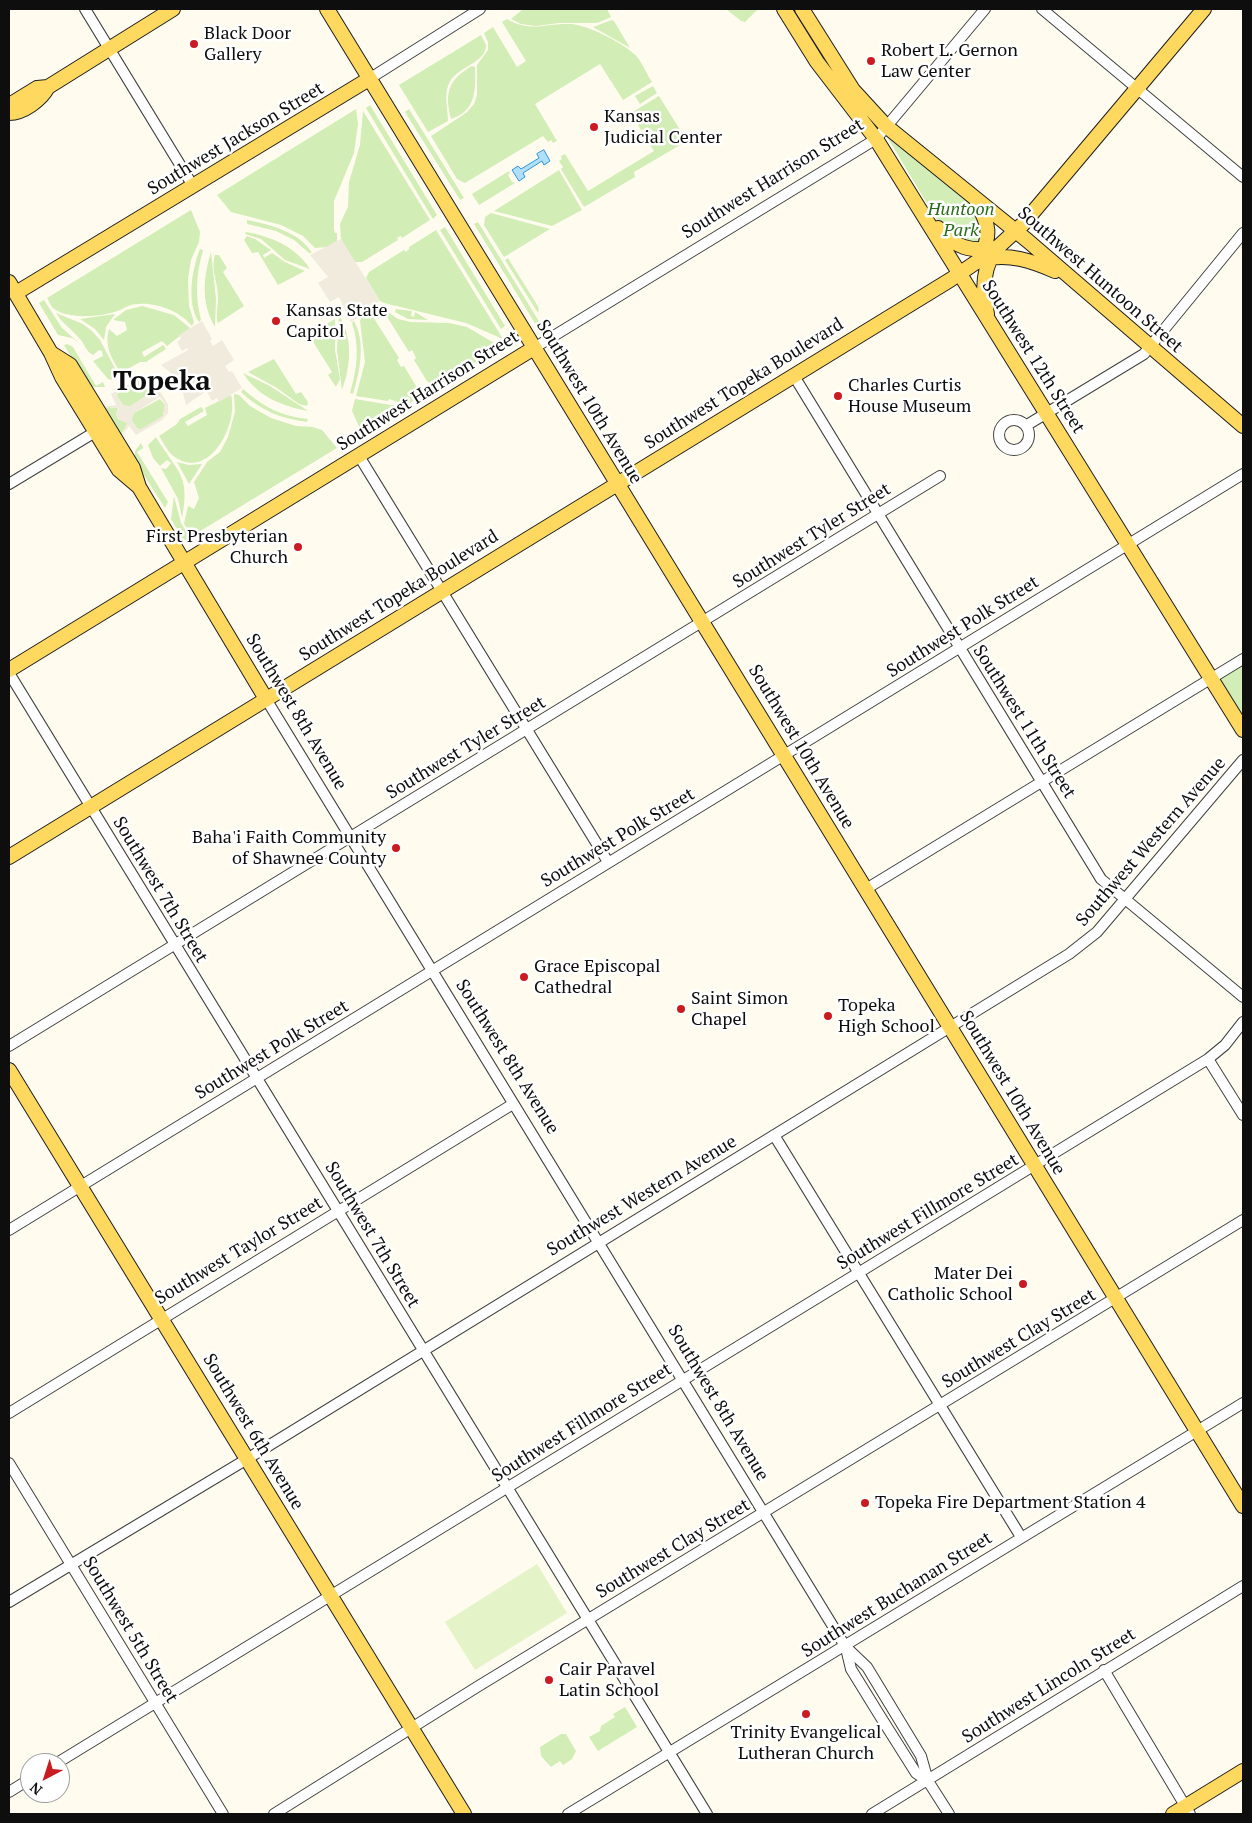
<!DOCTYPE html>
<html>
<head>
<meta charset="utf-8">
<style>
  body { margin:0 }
  #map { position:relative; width:1252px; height:1823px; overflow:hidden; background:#fffcef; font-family:"PT Serif",serif }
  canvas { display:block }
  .frame { position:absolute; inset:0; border:10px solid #0e0e0e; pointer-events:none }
  .north { position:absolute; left:20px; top:1753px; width:50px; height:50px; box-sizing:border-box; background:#fff; border:1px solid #9f9f9f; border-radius:50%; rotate:220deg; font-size:14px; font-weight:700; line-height:20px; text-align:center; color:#0e0e0e }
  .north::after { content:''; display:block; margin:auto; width:18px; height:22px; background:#ca1b22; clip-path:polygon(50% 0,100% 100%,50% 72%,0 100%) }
</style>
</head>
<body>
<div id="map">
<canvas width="1252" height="1823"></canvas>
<div class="frame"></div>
<div class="north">N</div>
</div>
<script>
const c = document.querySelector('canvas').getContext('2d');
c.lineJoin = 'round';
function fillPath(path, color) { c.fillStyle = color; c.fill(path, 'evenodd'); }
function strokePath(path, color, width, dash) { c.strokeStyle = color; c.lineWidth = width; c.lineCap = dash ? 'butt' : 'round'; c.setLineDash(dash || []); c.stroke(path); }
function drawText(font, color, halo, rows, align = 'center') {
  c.font = font + ' "PT Serif",serif'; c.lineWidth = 5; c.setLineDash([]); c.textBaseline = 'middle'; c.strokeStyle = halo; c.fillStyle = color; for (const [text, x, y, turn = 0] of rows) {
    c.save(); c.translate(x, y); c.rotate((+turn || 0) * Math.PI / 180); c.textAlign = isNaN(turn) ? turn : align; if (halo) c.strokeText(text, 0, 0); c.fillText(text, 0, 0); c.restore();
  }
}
const green = new Path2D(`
  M523 9H607L611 17 597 23H559L536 26 521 24 511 19Z
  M726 9H758L745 22 741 21Z
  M507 19C531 33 545 23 570 24 588 25 619 41 633 53 641 59 646 73 652 82L623 100 600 64 535 104 557 141 553 143 551 140 548 142 543 136 465 183 457 179 431 136 466 113 474 104 477 95V65L488 50V42L484 33 493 27 517 67 526 61 502 22Z
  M612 20 614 21 630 48 593 27Z
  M481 35 486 45C486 65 454 66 448 86 444 97 448 109 448 121L428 132 399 85Z
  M472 66 475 67C476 90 476 111 451 119 444 93 449 79 472 66Z
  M653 86 657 93 640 104 635 96Z
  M659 96 687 141 634 172 635 177 584 207 561 169 563 167 559 161 562 159 561 156 565 154 588 191 654 151 646 138 654 133 651 129 641 130 631 113Z
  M370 105 437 215 433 219 366 108Z
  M356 109 358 124 354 153 334 201V229L335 233H337V241L327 247 315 248 303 236 281 225 231 212 217 195Z
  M409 109 464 198 460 200 405 112Z
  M363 111 430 220 402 238 401 236 397 238 398 240 362 262H355L341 239 340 224 348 207 349 182 360 145Z
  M886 135 977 209 984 241 975 248 941 227Z
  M559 170 582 210 552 226 494 211Z
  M509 171 510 173 508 175 512 182 515 183 479 205 472 194Z
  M191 210 200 232 199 242 191 260 188 279 189 306 194 322 192 326C181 312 157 302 138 304 131 304 126 307 120 310 104 317 67 320 53 308 50 305 50 302 47 298Z
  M491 213 550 229 504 257 484 225 485 217Z
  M247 220C269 224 300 232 312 253H309L294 240 276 231 247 224Z
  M478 222 540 323 536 325 474 224Z
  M445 227 505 326 501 329 440 230Z
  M436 230 503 339 466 323 384 303 380 301 366 278 369 272 404 250 406 252 409 249V247Z
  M246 232C272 237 295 246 310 269L285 260 261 239 245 234Z
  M247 236 255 239 271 250 263 255 264 258 272 253 285 262 305 271 278 285 258 252 252 253 244 240Z
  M200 249 203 250C196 275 195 296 201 320L199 322C186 303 192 269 200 249Z
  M211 252 216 299 215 327C201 303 203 278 211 252Z
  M215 255H219L227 268 223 272 244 306 218 323C215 316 218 308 218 299 219 285 210 269 215 255Z
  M508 258 539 308 538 313 505 260Z
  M44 300 62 328 80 344 72 338 58 335 39 303Z
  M142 306 174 315 190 328 167 346 162 341 142 352 144 357 163 345 166 349 146 362H140L121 373C112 359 104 347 109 329L117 336 127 330 125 322 113 320 126 310Z
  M381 307 398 319 411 322 449 323 467 327 501 347 432 389 430 385 431 384 427 381 414 360 416 358 412 350 409 352Z
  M368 309 399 358 397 360 401 367 404 366 422 396 406 405 389 399 388 401 356 396 365 362 360 321 362 314Z
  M396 309 412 311 411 316 414 317 415 312 428 320 408 319 395 312Z
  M56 313 83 324 92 331 100 340 119 376 111 380 108 379 93 361 103 356 102 351 99 350 93 355C86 352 84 342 78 337 70 328 63 324 56 313Z
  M115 314 106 327 104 340 95 329 80 319Z
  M339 315C353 338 351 366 342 390L337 350Z
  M335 319V350L340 379 336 387 328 375 332 372 310 337 315 334V331Z
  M354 321C366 343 360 371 353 394L350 393C357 370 360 346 352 323Z
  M67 344 73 347 96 386 103 382 105 387H93L85 380 64 345Z
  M274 359 296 394 301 392 308 402 307 406 299 404 277 388 248 372Z
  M243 373 270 386 308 411C282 406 258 397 243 373Z
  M140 380 150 382 154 390 130 407 123 405 117 396 118 393Z
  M243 389C262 406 282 417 308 419L307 422C282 419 259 410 241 392Z
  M234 394 239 395 250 406 271 418 296 426 313 427 322 430 337 448 192 536 184 524 188 506 194 509 199 498 194 482 207 462 220 452 228 437 235 412Z
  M231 395C239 425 208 484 172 455 167 450 163 442 159 436L177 424 180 419 201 407 204 411 185 422 188 426 207 415 205 408Z
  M160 399 165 405 163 416 141 430 137 428 131 420 134 413Z
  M355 399 403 407 361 431 352 411Z
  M108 407 118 408 116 414 118 419 128 423 121 435H119L104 410Z
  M156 437C176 471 191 474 182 518L178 499 161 468 166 469 171 463 167 460 160 466 153 458 148 445Z
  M141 443 143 448 137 452 168 502 165 508 135 461V451Z
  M177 462 189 465 202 464 189 484Z
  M174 496 181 523 190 538 184 541 171 519Z
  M1243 664V719L1218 680Z
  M625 1707 637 1727 598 1751 589 1737 600 1731 601 1726 615 1717 613 1714Z
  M561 1734H566L576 1751 572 1759 563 1765 560 1761 551 1767 541 1756 540 1747Z`);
const pitch = new Path2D(`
  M537 1564 567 1613 475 1670 445 1622Z`);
const plaza = new Path2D(`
  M341 239 380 301 351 322 339 297 330 302 318 283 328 277 310 255Z
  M202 321 212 339 210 341 213 346 222 340 234 360 225 366 229 372 232 371 242 388 219 402 217 398 212 401 207 392 211 388 186 405 183 393 170 372 161 365 188 350 187 348 182 351 177 342 181 339 179 335Z
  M143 376 151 379 155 383 168 404V413L162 420 136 435 129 426 121 438 119 435 123 434 127 423 118 419 116 414 119 408 108 407 104 410 102 407 116 405 111 394ZM140 380 150 382 156 390 130 406 123 405 117 396 118 393ZM160 397 165 405 163 416 141 429 137 428 132 420 134 413Z`);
const water = new Path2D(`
  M544 150 550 161 544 165 542 161 523 173 525 177 519 181 512 170 518 166 521 169 539 158 537 154Z`);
const minor = new Path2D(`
  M85 9 193 186
  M1042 9 1243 177
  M369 79 480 9
  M534 348 876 139 985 9
  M794 376 1101 879 1243 997
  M999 435a15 15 0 1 1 30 0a15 15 0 1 1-30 0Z
  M1027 425 1144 354 1243 233
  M359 456 608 862
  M9 484 100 429
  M9 673 707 1814
  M266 699 845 1646 867 1667 921 1756 928 1781 949 1814
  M866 889 1243 659
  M9 1046 940 476
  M1208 1059 1243 1115
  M774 1135 1021 1537
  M9 1230 1243 474
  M9 1413 513 1104
  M9 1463 223 1814
  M9 1602 247 1459 1069 954 1097 932 1243 760
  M846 1648 851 1669 880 1716 916 1773 928 1781
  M1104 1670 1190 1814
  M57 1763 1208 1059 1225 1045 1243 1022
  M9 1792 30 1779
  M274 1814 477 1687 1243 1220
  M568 1814 1243 1403
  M872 1814 1243 1586`);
const major = new Path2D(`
  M327 9 1243 1506
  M784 9 817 62 876 139 1243 730
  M802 9 853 90 886 126 1028 241 1243 426
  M9 108 11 104 37 88 48 87
  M9 113C23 113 41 100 48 87L173 9
  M977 204C989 223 991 235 981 256
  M938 228C955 248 971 252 996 248
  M984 259C1009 253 1032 261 1055 271
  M9 282 51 353 62 377 119 470 139 487
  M16 293 369 79
  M987 314C983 294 982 270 994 253
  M51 353 70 365 133 468 139 487 266 699
  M9 670 534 348
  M9 857 950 280 997 248 1023 224 1204 9
  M9 1070 464 1814
  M1173 1814 1243 1771`);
const markers = [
  [194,44,5,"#ca1b22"],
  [871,61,5,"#ca1b22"],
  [594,127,5,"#ca1b22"],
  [276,321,5,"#ca1b22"],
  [838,396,5,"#ca1b22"],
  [298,547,5,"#ca1b22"],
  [396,848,5,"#ca1b22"],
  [524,977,5,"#ca1b22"],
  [681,1009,5,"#ca1b22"],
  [828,1016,5,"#ca1b22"],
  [1023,1284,5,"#ca1b22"],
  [865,1503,5,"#ca1b22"],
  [549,1680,5,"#ca1b22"],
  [806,1714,5,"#ca1b22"]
];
const poiNames = [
  ["Black Door",204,34],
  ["Gallery",204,55],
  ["Robert L. Gernon",881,51],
  ["Law Center",881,72],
  ["Kansas",604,117],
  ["Judicial Center",604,138],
  ["Kansas State",286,311],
  ["Capitol",286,332],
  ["Charles Curtis",848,386],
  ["House Museum",848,407],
  ["First Presbyterian",288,537,"right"],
  ["Church",288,558,"right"],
  ["Baha'i Faith Community",386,838,"right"],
  ["of Shawnee County",386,859,"right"],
  ["Grace Episcopal",534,967],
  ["Cathedral",534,988],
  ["Saint Simon",691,999],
  ["Chapel",691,1020],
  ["Topeka",838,1006],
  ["High School",838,1027],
  ["Mater Dei",1013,1274,"right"],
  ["Catholic School",1013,1295,"right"],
  ["Topeka Fire Department Station 4",875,1503],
  ["Cair Paravel",559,1670],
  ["Latin School",559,1691],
  ["Trinity Evangelical",806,1733,"center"],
  ["Lutheran Church",806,1754,"center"]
];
const streetNames = [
  ["Southwest Jackson Street",236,139,-31],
  ["Southwest Harrison Street",773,179,-32],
  ["Southwest Huntoon Street",1100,280,41],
  ["Southwest 12th Street",1033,357,58],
  ["Southwest Topeka Boulevard",744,384,-32],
  ["Southwest Harrison Street",428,391,-32],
  ["Southwest 10th Avenue",589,402,59],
  ["Southwest Tyler Street",812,536,-32],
  ["Southwest Topeka Boulevard",399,596,-32],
  ["Southwest Polk Street",963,627,-32],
  ["Southwest 8th Avenue",296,712,59],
  ["Southwest 11th Street",1024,722,58],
  ["Southwest 10th Avenue",801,747,59],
  ["Southwest Tyler Street",466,748,-31],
  ["Southwest Polk Street",618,838,-31],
  ["Southwest Western Avenue",1151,842,-49],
  ["Southwest 7th Street",160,890,59],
  ["Southwest Polk Street",272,1050,-31],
  ["Southwest 8th Avenue",507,1057,58],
  ["Southwest 10th Avenue",1012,1093,59],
  ["Southwest Western Avenue",642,1196,-31],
  ["Southwest Fillmore Street",928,1212,-31],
  ["Southwest 7th Street",372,1235,59],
  ["Southwest Taylor Street",239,1251,-31],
  ["Southwest Clay Street",1019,1339,-31],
  ["Southwest 8th Avenue",718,1403,59],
  ["Southwest Fillmore Street",582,1423,-32],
  ["Southwest 6th Avenue",253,1432,59],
  ["Southwest Clay Street",673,1549,-31],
  ["Southwest Buchanan Street",897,1595,-32],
  ["Southwest 5th Street",130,1630,59],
  ["Southwest Lincoln Street",1049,1686,-32]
];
const parkNames = [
  ["Huntoon",961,210],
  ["Park",961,231]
];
const townNames = [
  ["Topeka",162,382]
];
fillPath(green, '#d2edb5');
fillPath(pitch, '#e4f3c8');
fillPath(plaza, '#f0ebdd');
fillPath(water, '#afdffb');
strokePath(water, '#3095d8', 1);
strokePath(minor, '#414141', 12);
strokePath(major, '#1f1f1f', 16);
strokePath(minor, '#fff', 10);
strokePath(major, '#ffd85f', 14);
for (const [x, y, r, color] of markers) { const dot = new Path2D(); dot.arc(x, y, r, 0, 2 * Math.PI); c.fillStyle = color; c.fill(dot); strokePath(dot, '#fff', 2); }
drawText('18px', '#0e0e0e', '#fff', poiNames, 'left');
drawText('18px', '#0e0e0e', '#fff', streetNames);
drawText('italic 18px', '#2a6c19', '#fff', parkNames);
drawText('bold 28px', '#0e0e0e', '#fff', townNames);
</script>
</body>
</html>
